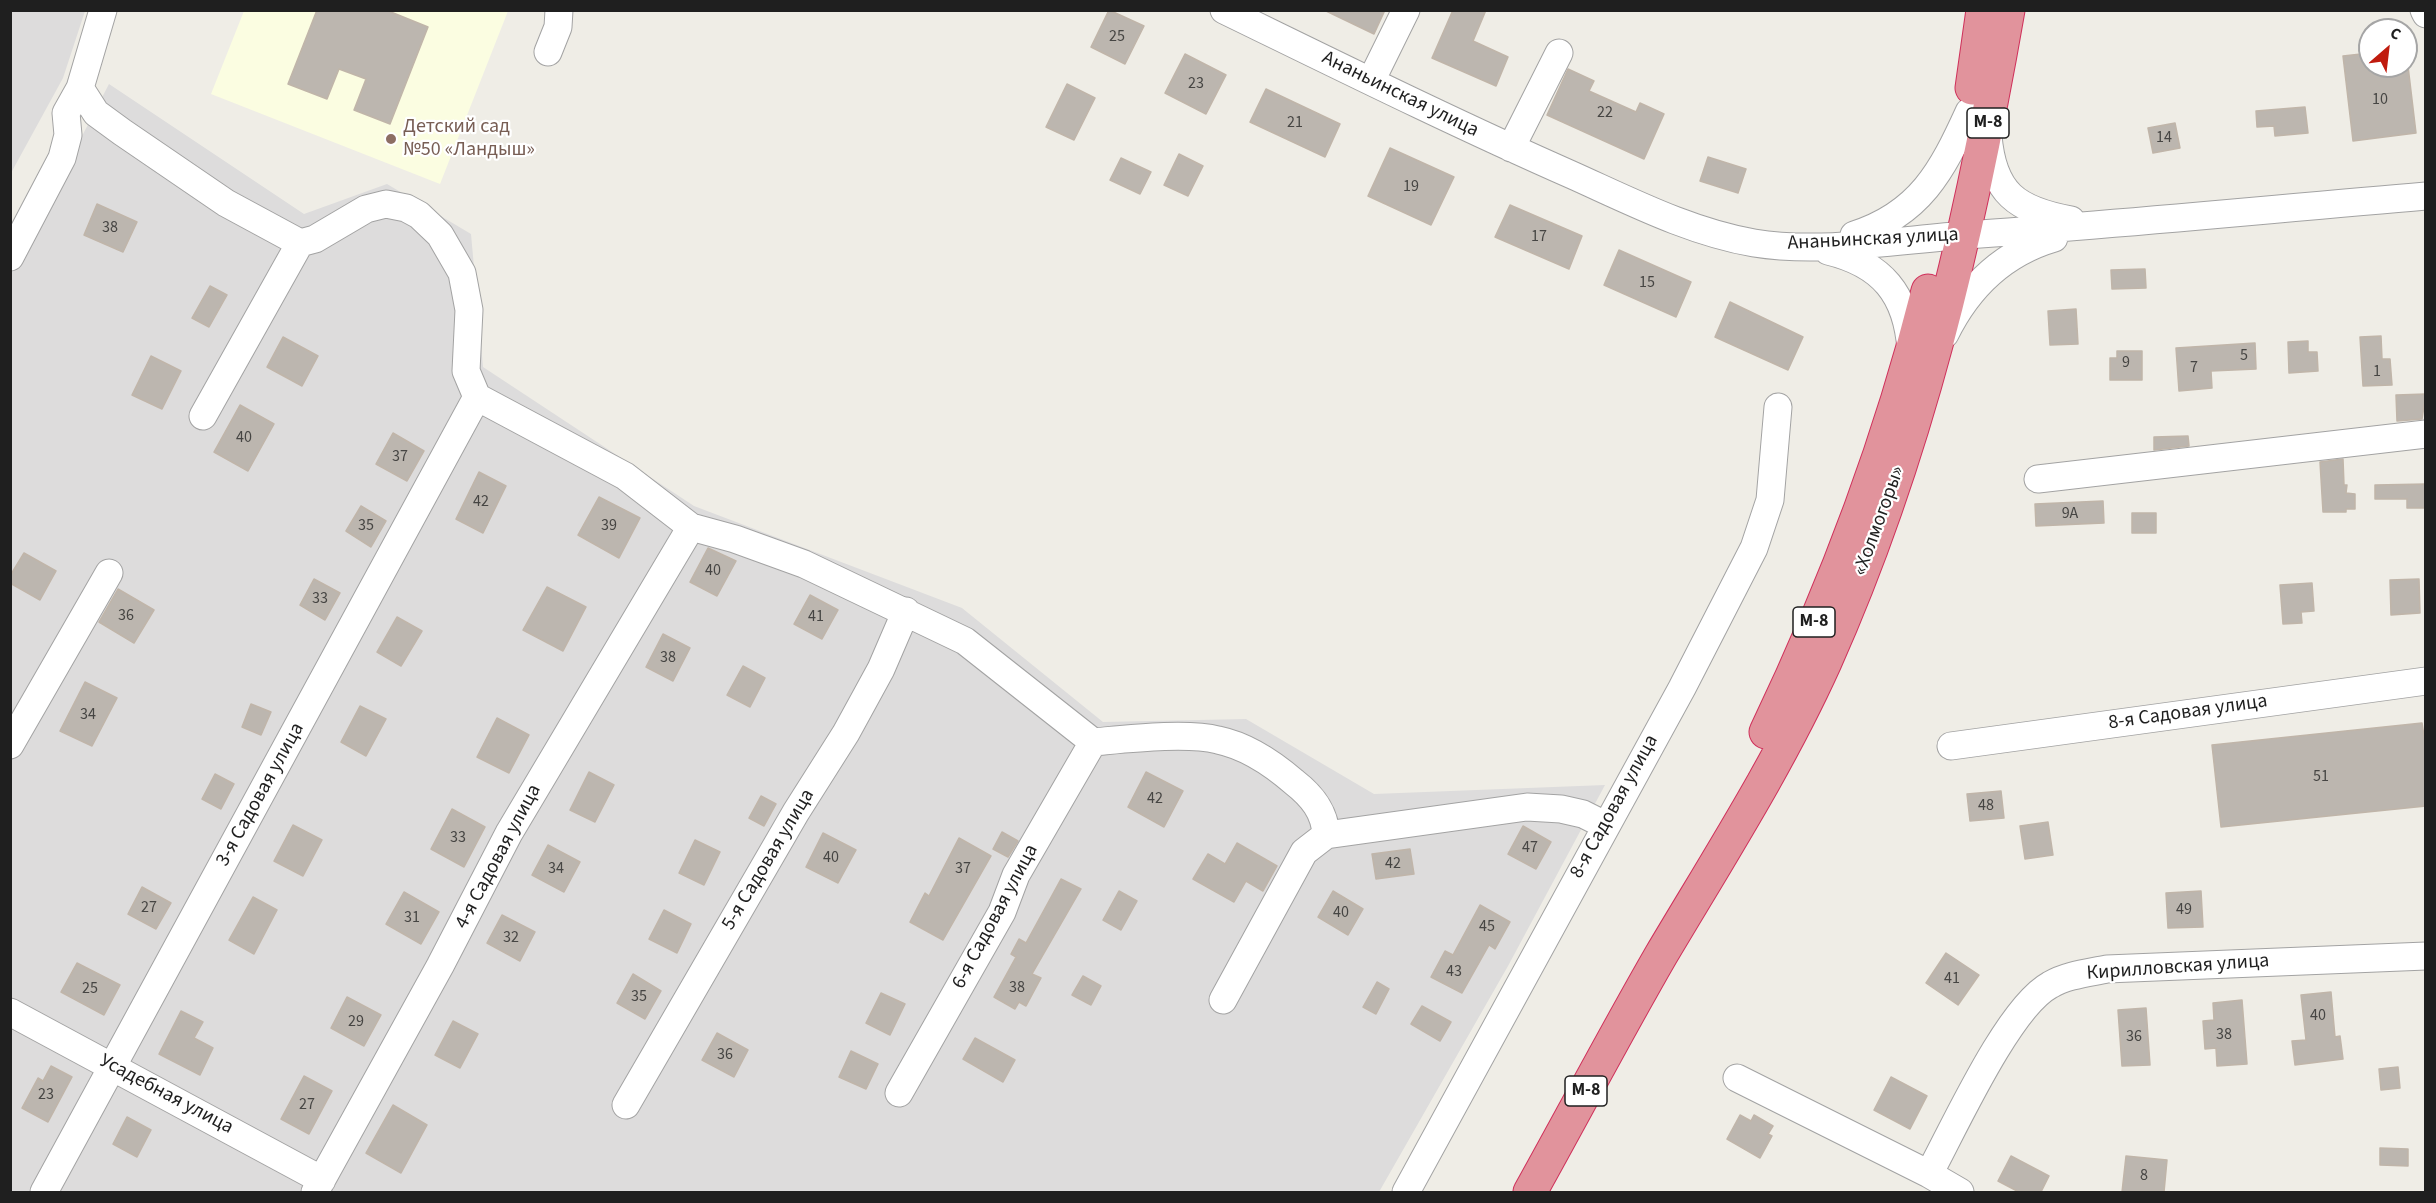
<!DOCTYPE html>
<html>
<head>
<meta charset="utf-8">
<style>
  body { margin:0 }
  #map { position:relative; width:2436px; height:1203px; overflow:hidden; background:#efede6; font-family:"Source Sans 3",sans-serif }
  canvas { display:block }
  .frame { position:absolute; inset:0; border:12px solid #1f1f1f; pointer-events:none }
  .north { position:absolute; left:2358px; top:18px; width:60px; height:60px; box-sizing:border-box; background:#fff; border:2px solid #a5a5a5; border-radius:50%; rotate:28deg; font-size:16px; font-weight:700; line-height:24px; text-align:center; color:#1f1f1f }
  .north::after { content:''; display:block; margin:auto; width:21px; height:27px; background:#c01b0e; clip-path:polygon(50% 0,100% 100%,50% 72%,0 100%) }
</style>
</head>
<body>
<div id="map">
<canvas width="2436" height="1203"></canvas>
<div class="frame"></div>
<div class="north">С</div>
</div>
<script>
const c = document.querySelector('canvas').getContext('2d');
c.lineJoin = 'round';
function fillPath(path, color) { c.fillStyle = color; c.fill(path, 'evenodd'); }
function strokePath(path, color, width, dash) { c.strokeStyle = color; c.lineWidth = width; c.lineCap = dash ? 'butt' : 'round'; c.setLineDash(dash || []); c.stroke(path); }
function drawText(font, color, halo, rows, align = 'center') {
  c.font = font + ' "Source Sans 3",sans-serif'; c.lineWidth = 4.5; c.setLineDash([]); c.textBaseline = 'middle'; c.strokeStyle = halo; c.fillStyle = color; for (const [text, x, y, turn = 0] of rows) {
    c.save(); c.translate(x, y); c.rotate((+turn || 0) * Math.PI / 180); c.textAlign = isNaN(turn) ? turn : align; if (halo) c.strokeText(text, 0, 0); c.fillText(text, 0, 0); c.restore();
  }
}
const residential = new Path2D(`
  M11 10 85 11 63 78 11 173Z
  M109 84 304 214 387 184 471 234 483 367 694 506 962 608 1103 722 1246 719 1374 794 1605 785 1508 966 1379 1192H11L10 275Z`);
const education = new Path2D(`
  M244 11H508L440 184 211 94Z`);
const building = new Path2D(`
  M317 10H386L428 27 390 124 354 110 366 79 339 69 327 99 288 84Z
  M1109 10 1144 26 1125 64 1091 47Z
  M1324 10H1385L1374 34Z
  M1453 10H1486L1473 41 1508 57 1496 86 1432 58Z
  M2370 53V66H2408L2416 133 2353 141 2343 56Z
  M1185 54 1226 75 1206 114 1165 93Z
  M1568 69 1594 81 1589 91 1636 112 1640 103 1664 114 1644 159 1547 115Z
  M1067 84 1095 98 1074 140 1046 127Z
  M1266 89 1340 124 1325 157 1250 122Z
  M2305 107 2308 133 2275 136 2274 126 2257 127 2256 111Z
  M2175 123 2180 148 2153 153 2148 128Z
  M1390 148 1454 177 1431 225 1368 196Z
  M1179 154 1203 166 1188 196 1164 185Z
  M1708 157 1746 169 1738 193 1700 181Z
  M1121 158 1151 172 1140 194 1110 180Z
  M97 204 137 222 123 252 84 235Z
  M1510 205 1582 236 1569 269 1495 237Z
  M1619 250 1691 282 1676 317 1604 285Z
  M2145 269 2146 288 2112 289 2111 270Z
  M210 286 227 295 209 327 192 318Z
  M1730 302 1803 337 1788 370 1715 337Z
  M2076 309 2078 344 2050 345 2048 311Z
  M2381 336 2382 359H2390L2392 385 2363 386 2360 337Z
  M283 337 318 356 302 386 267 367Z
  M2308 341V352H2317L2318 371 2289 373 2288 342Z
  M2255 343 2256 369 2211 371 2212 388 2179 391 2176 348Z
  M2117 351H2142V380H2110V358H2117Z
  M151 356 181 371 162 409 132 395Z
  M2426 394 2422 419 2397 421 2396 395Z
  M240 405 274 424 248 471 214 452Z
  M393 433 424 451 407 481 376 464Z
  M2188 436 2189 446 2154 450V437Z
  M2343 459 2344 485H2347L2346 493 2355 494V509H2346V512H2323L2320 462Z
  M479 472 506 486 483 533 456 519Z
  M2426 484V508H2407V499H2375V485Z
  M599 497 640 518 619 558 578 535Z
  M2103 501 2104 523 2036 526 2035 504Z
  M361 506 386 521 371 547 346 531Z
  M2132 513H2156V533H2132Z
  M708 548 736 561 717 596 690 582Z
  M24 553 56 571 40 600 10 583V576Z
  M314 579 340 593 325 620 300 605Z
  M2419 579 2420 613 2391 615 2390 580Z
  M2312 583 2314 611 2301 612 2302 623 2283 624 2280 585Z
  M547 587 586 607 563 651 523 630Z
  M118 589 154 610 134 643 99 622Z
  M810 595 838 610 822 639 794 624Z
  M397 617 422 631 401 666 377 652Z
  M663 634 690 648 673 681 646 667Z
  M743 666 765 678 750 707 727 695Z
  M85 682 117 698 92 746 60 731Z
  M251 704 271 712 261 735 242 727Z
  M360 706 386 719 366 756 341 742Z
  M497 718 529 735 509 773 477 757Z
  M2422 723 2426 748V806L2221 827 2212 745Z
  M589 772 614 785 595 822 570 810Z
  M1146 772 1183 791 1164 827 1128 807Z
  M215 774 234 784 221 809 202 799Z
  M2001 791 2004 818 1970 821 1967 794Z
  M761 796 776 804 764 826 749 818Z
  M452 809 485 827 464 867 431 849Z
  M2048 822 2053 855 2025 859 2020 826Z
  M293 825 322 840 303 876 274 861Z
  M1523 826 1551 842 1536 869 1508 854Z
  M1002 832 1018 841 1008 857 993 849Z
  M823 833 856 850 838 883 806 867Z
  M959 838 991 856 943 940 910 922 925 893 929 896Z
  M695 840 720 852 704 885 679 873Z
  M1237 843 1277 866 1263 891 1246 881 1234 902 1193 879 1208 854 1225 864Z
  M548 845 580 862 564 892 532 875Z
  M1410 849 1414 874 1376 879 1372 854Z
  M1061 879 1081 889 1032 974 1041 978 1026 1006 1019 1002 1015 1009 994 997 1016 957 1011 954 1019 939 1026 943Z
  M142 887 171 903 156 929 128 914Z
  M1119 891 1137 901 1121 930 1103 920Z
  M1333 891 1363 909 1348 935 1318 917Z
  M2201 891 2203 927 2168 928 2166 893Z
  M404 892 439 912 421 944 386 924Z
  M253 897 277 910 254 954 229 940Z
  M1480 905 1510 922 1495 949 1489 945 1462 993 1431 977 1445 951 1453 955Z
  M664 910 691 924 677 953 649 939Z
  M502 915 535 932 520 961 487 943Z
  M1946 953 1979 975 1958 1005 1926 983Z
  M77 963 120 985 104 1015 61 992Z
  M633 974 661 991 645 1019 617 1003Z
  M1083 976 1101 986 1091 1005 1072 995Z
  M1377 982 1389 989 1376 1014 1363 1007Z
  M2331 992 2335 1037 2340 1036 2343 1059 2295 1065 2292 1041 2306 1040 2301 995Z
  M881 993 905 1004 890 1035 866 1023Z
  M347 997 381 1015 364 1046 331 1028Z
  M2242 1000 2247 1064 2217 1066 2216 1048 2205 1049 2203 1021 2214 1020 2213 1003Z
  M1422 1006 1451 1022 1440 1041 1411 1024Z
  M2146 1008 2150 1065 2122 1066 2118 1010Z
  M181 1011 203 1022 194 1038 213 1048 200 1075 159 1054Z
  M453 1021 478 1034 460 1068 435 1055Z
  M717 1033 748 1050 734 1077 702 1060Z
  M975 1038 1015 1060 1003 1082 963 1059Z
  M851 1051 878 1064 866 1089 839 1077Z
  M51 1066 72 1077 48 1122 22 1108 38 1078 43 1081Z
  M2398 1067 2400 1088 2381 1090 2379 1069Z
  M304 1076 332 1091 309 1134 281 1119Z
  M1891 1077 1927 1096 1910 1129 1874 1110Z
  M393 1105 427 1125 401 1173 366 1153Z
  M1740 1115 1751 1121 1754 1115 1773 1126 1768 1134 1772 1136 1760 1158 1727 1139Z
  M127 1117 151 1130 137 1157 113 1144Z
  M2380 1148 2408 1149V1166L2380 1165Z
  M2011 1156 2049 1176 2041 1192H2019L1998 1181Z
  M2126 1156 2167 1160 2164 1192H2122Z`);
const minor = new Path2D(`
  M1224 10C1339 66 1454 123 1572 175 1630 201 1690 232 1754 243 1821 254 1899 240 1967 235 2120 224 2273 209 2426 196
  M2424 10 2426 14
  M548 52 558 27 559 10
  M1371 81 1406 10
  M80 88 96 113 122 132 226 203 300 243 315 239 366 209 386 204 406 208 419 215 440 235 462 273 469 310 466 371 477 397 625 476 691 527 735 539 804 564 965 641 1093 742C1127 739 1186 732 1218 740 1247 746 1272 763 1294 782 1312 796 1325 812 1326 835L1527 807 1561 809 1583 814 1605 825
  M1988 136C1993 193 2016 210 2071 220
  M1511 148 1559 53
  M1854 235C1920 214 1942 171 1969 112
  M1828 251C1882 264 1907 294 1911 350
  M10 257 62 158 68 135 66 113 80 88 103 10
  M1945 334C1968 287 2003 253 2054 238
  M203 416 300 243
  M2038 479 2426 434
  M10 745 109 573
  M1951 746 2426 681
  M1223 1000 1304 852 1326 835
  M10 1012 322 1180
  M1737 1078 1929 1174 1960 1192
  M899 1093 1002 912 1016 875 1093 742
  M626 1105 796 812 846 733 881 669 906 611
  M1929 1174C1954 1128 2008 1008 2050 985 2067 975 2088 973 2107 969L2426 956
  M44 1192 477 397
  M315 1192 440 966 509 833 691 527
  M1406 1192 1682 688 1754 548 1770 500 1778 407`);
const highway = new Path2D(`
  M1972 88 1983 10
  M1766 732C1833 592 1890 442 1928 291
  M1530 1192C1574 1113 1616 1033 1661 955 1718 859 1779 764 1825 662 1918 454 1969 234 2008 10`);
const markers = [
  [391,139,6,"#8d6e63"]
];
const numberNames = [
  ["25",1117,37],
  ["23",1196,84],
  ["10",2380,100],
  ["22",1605,113],
  ["21",1295,123],
  ["14",2164,138],
  ["19",1411,187],
  ["38",110,228],
  ["17",1539,237],
  ["15",1647,283],
  ["5",2244,356],
  ["9",2126,363],
  ["7",2194,368],
  ["1",2377,372],
  ["40",244,438],
  ["37",400,457],
  ["42",481,502],
  ["9А",2070,514],
  ["35",366,526],
  ["39",609,526],
  ["40",713,571],
  ["33",320,599],
  ["36",126,616],
  ["41",816,617],
  ["38",668,658],
  ["34",88,715],
  ["51",2321,777],
  ["42",1155,799],
  ["48",1986,806],
  ["33",458,838],
  ["47",1530,848],
  ["40",831,858],
  ["42",1393,864],
  ["34",556,869],
  ["37",963,869],
  ["27",149,908],
  ["49",2184,910],
  ["40",1341,913],
  ["31",412,918],
  ["45",1487,927],
  ["32",511,938],
  ["43",1454,972],
  ["41",1952,979],
  ["38",1017,988],
  ["25",90,989],
  ["35",639,997],
  ["40",2318,1016],
  ["29",356,1022],
  ["38",2224,1035],
  ["36",2134,1037],
  ["36",725,1055],
  ["23",46,1095],
  ["27",307,1105],
  ["8",2144,1176]
];
const shields = [
  [1988,123,42],
  [1814,622,42],
  [1586,1091,42]
];
const shieldNames = [
  ["М-8",1988,123],
  ["М-8",1814,622],
  ["М-8",1586,1091]
];
const streetNames = [
  ["Ананьинская улица",1400,95,26],
  ["Ананьинская улица",1873,240,-3],
  ["«Холмогоры»",1880,521,-70],
  ["8-я Садовая улица",2188,713,-8],
  ["3-я Садовая улица",261,795,-61],
  ["8-я Садовая улица",1615,807,-61],
  ["4-я Садовая улица",499,857,-62],
  ["5-я Садовая улица",769,860,-59],
  ["6-я Садовая улица",996,917,-62],
  ["Кирилловская улица",2178,968,-4],
  ["Усадебная улица",166,1095,28]
];
const educationNames = [
  ["Детский сад",403,128],
  ["№50 «Ландыш»",403,151]
];
fillPath(residential, '#dddcdc');
fillPath(education, '#fbfde1');
fillPath(building, '#bcb6af');
strokePath(building, '#c0b5a9', 1.5);
strokePath(minor, '#a3a3a3', 29);
strokePath(highway, '#cf315b', 35);
strokePath(minor, '#fff', 27);
strokePath(highway, '#e1939c', 33);
for (const [x, y, r, color] of markers) { const dot = new Path2D(); dot.arc(x, y, r, 0, 2 * Math.PI); c.fillStyle = color; c.fill(dot); strokePath(dot, '#fff', 2); }
drawText('16px', '#464543', null, numberNames);
for (const [x, y, w] of shields) { const box = new Path2D(); box.roundRect(x - w / 2, y - 15, w, 30, 4.5); c.fillStyle = '#fff'; c.fill(box); strokePath(box, '#1f1f1f', 1.5); }
drawText('bold 18px', '#1f1f1f', null, shieldNames);
drawText('20px', '#1f1f1f', '#fff', streetNames);
drawText('20px', '#785e54', '#fff', educationNames, 'left');
</script>
</body>
</html>
